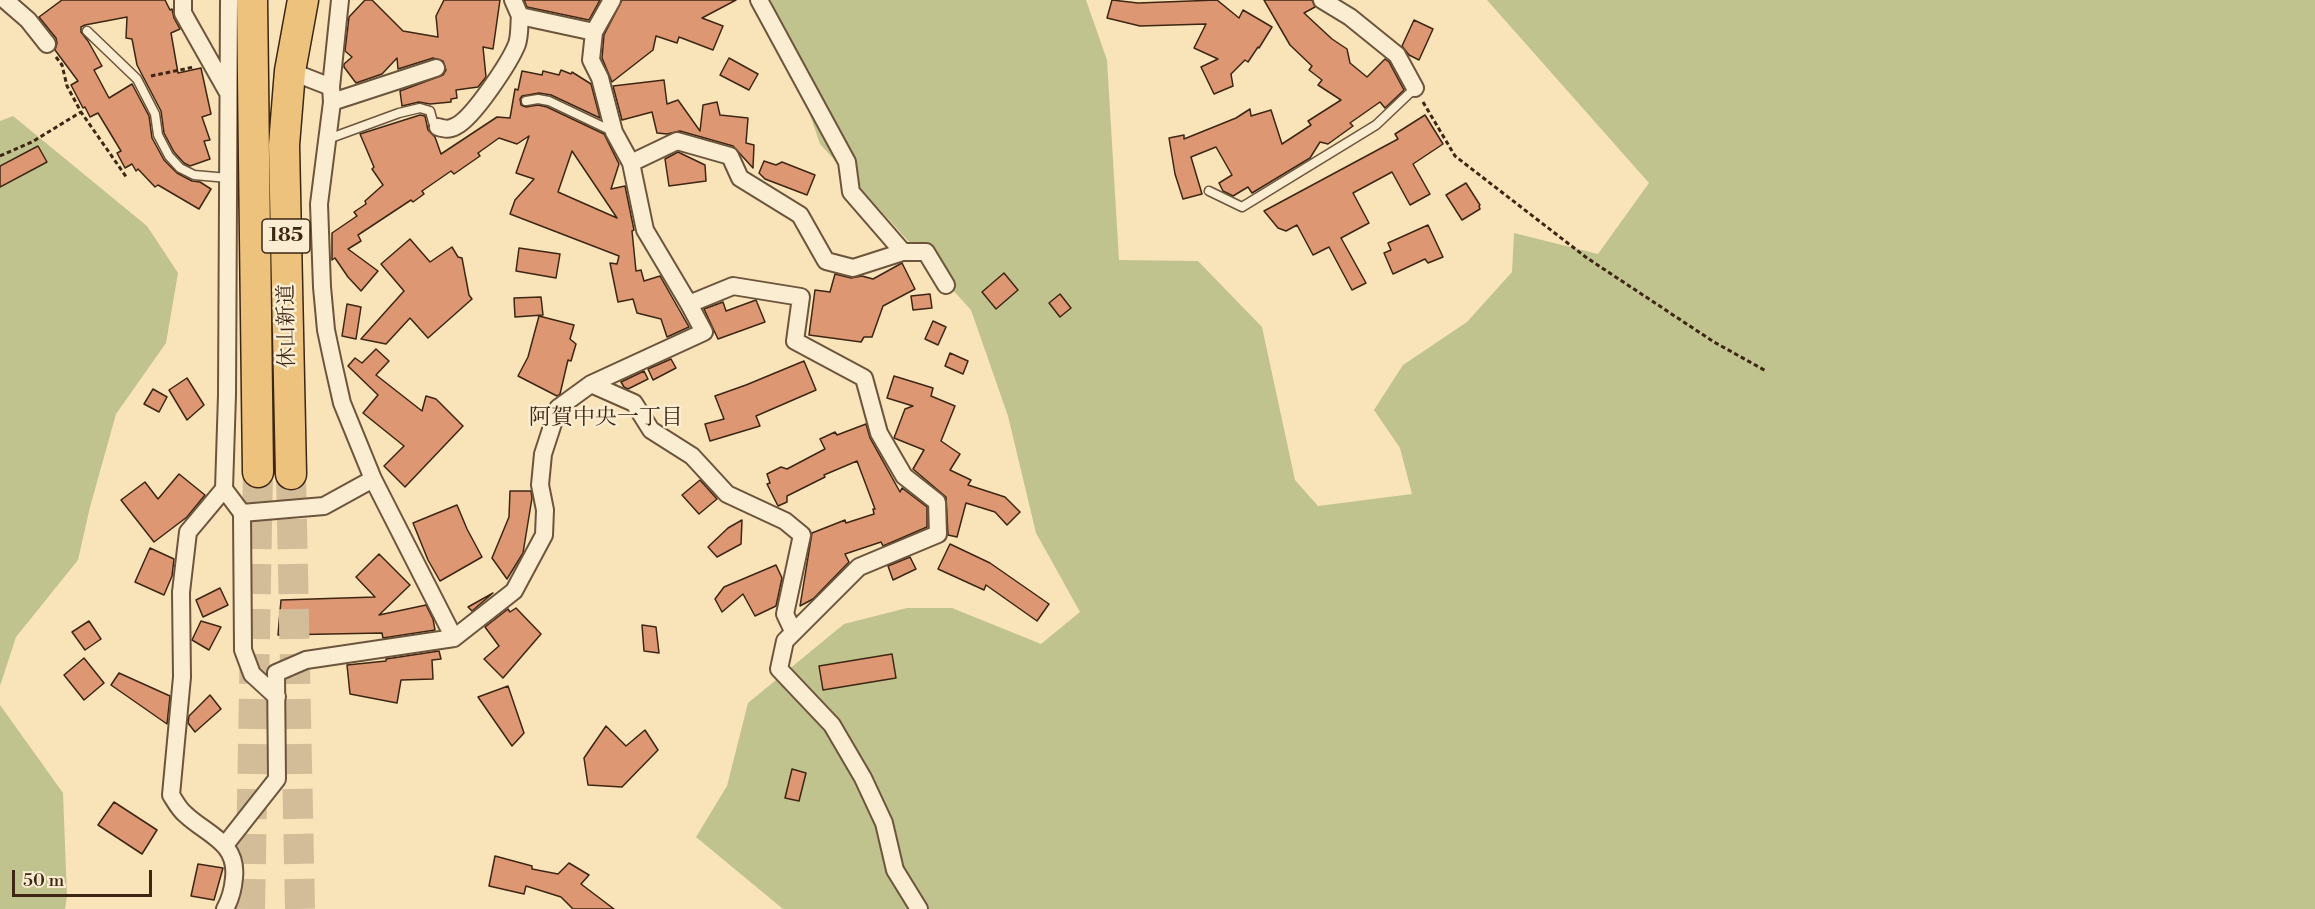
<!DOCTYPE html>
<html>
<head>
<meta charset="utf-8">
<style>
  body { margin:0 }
  #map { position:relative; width:2315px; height:909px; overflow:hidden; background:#f9e3b9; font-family:"Libre Bodoni",serif }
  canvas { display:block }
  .scale { position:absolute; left:12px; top:870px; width:140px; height:27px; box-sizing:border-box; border:3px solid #3d2613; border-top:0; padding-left:8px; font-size:18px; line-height:21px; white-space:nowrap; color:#3d2613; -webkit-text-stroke:4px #fbedd2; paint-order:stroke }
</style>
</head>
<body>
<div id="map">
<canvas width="2315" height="909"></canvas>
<div class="scale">50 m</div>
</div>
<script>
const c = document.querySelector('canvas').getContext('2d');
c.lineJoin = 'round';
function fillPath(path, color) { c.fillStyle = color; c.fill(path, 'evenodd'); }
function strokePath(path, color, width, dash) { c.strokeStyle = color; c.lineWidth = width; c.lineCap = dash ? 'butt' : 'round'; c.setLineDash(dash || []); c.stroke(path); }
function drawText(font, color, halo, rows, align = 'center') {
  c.font = font + ' "Libre Bodoni","Noto Serif JP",serif'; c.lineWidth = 5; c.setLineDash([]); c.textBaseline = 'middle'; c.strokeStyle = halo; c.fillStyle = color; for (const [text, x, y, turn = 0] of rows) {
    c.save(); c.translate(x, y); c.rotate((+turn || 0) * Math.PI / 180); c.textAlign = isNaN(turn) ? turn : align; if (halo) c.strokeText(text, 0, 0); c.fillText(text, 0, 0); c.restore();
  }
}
const green = new Path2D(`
  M771 0H1086L1107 60 1119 260 1198 261 1262 327 1295 480 1318 506 1412 494 1400 448 1374 410 1403 365 1467 322 1512 272 1514 233 1598 254 1649 183 1487 0H2315V909H783L696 837 727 786 748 703 844 624 907 608H952L1041 644 1080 612 1036 533 1008 416 971 310 820 144Z
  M13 116 147 226 178 273 166 343 116 414 90 507 78 560 16 637 0 686V121Z
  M0 705 63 793 67 896 65 909H0Z`);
const building = new Path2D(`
  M62 0H165L170 10 172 9 174 18 180 29 171 33 178 73 201 68 211 114 202 117 210 140 204 141 210 159 190 166 184 163 174 152 164 133 161 111 137 65 132 39 126 38 127 17 85 25 81 27V32L88 41 102 66 94 70 109 98 132 84 149 116 152 138 164 160 177 173 192 181 200 182 211 189 199 209 158 185 155 187 138 169 136 171 132 164 125 168 117 153 121 151 98 113 90 117 85 107 83 108 71 85 78 81 55 50 57 43 56 38 39 17Z
  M365 0H372L403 31 438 37 436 16 444 0H500L493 49 483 47 486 77 478 87 456 90 457 98 451 99V102L430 104 419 102 402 106 400 91 443 75 446 70 443 61 433 58 398 69 397 58 382 74 356 83 344 67V64L352 57 345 51 349 17Z
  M524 0H600L589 20 527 7Z
  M622 0H736L702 18 723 26 713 50 679 37 677 43 656 36 653 50 612 82 602 58 604 35Z
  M1112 0 1138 3 1217 0 1239 18 1243 10 1272 27 1259 48 1258 47 1248 62 1245 60 1231 74 1233 86 1214 94 1201 67 1218 59 1194 48 1206 24 1140 26 1107 18Z
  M1264 0H1312L1315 7 1304 13 1332 39 1347 49 1350 63 1367 77 1385 59 1389 62 1404 90 1385 108 1380 102 1350 123 1353 126 1328 144 1320 142 1310 158 1252 193 1248 187 1233 196 1223 191 1219 183 1232 175 1216 147 1191 157 1202 194 1183 199 1175 174 1169 138 1184 135V139L1236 118 1250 109 1251 116 1271 110 1282 144 1311 125 1308 121 1341 100 1318 85 1322 80 1309 70 1312 66 1290 45Z
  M1414 20 1433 29 1419 60 1409 55 1402 46Z
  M729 58 758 74 749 90 720 75Z
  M561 70 571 74 572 72 591 84 600 118 551 95 539 93 522 96 520 99 521 105 526 107 538 105 547 107 604 134 619 164 611 189 625 186 634 230 632 231 636 271 641 270 644 281 660 276 689 327 667 337 661 319 637 313 633 299 618 302 610 263 617 264 619 256 510 214 515 200 534 179 516 173 529 136 517 144 499 138 478 153 480 156 454 174 451 171 422 191 424 194 413 202 411 200 358 235 361 241 348 249 378 271 361 291 348 277 335 258 332 260V233L357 216 354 212 366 204 365 201 383 185 372 169 374 167 360 134 420 115 425 116 428 130 435 137 441 154 497 117 510 118 515 89 518 90 522 71 542 75 543 71 559 75ZM572 151 607 203 617 218 558 192Z
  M664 80 667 104 678 100 700 131 703 105 717 102 720 115 748 118 746 143 754 145 753 168 733 146 680 131 667 134 657 133 652 112 622 120 613 86Z
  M1425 115 1443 144 1413 164 1430 194 1410 205 1392 172 1353 193 1369 223 1341 238 1366 283 1352 290 1329 247 1313 255 1297 225 1286 231 1278 228 1264 211 1398 139 1395 134Z
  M38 146 47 162 0 187V166Z
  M678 152 705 165 706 181 669 186 665 159Z
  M764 161 776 165 782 162 815 175 807 195 765 179 759 173Z
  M1466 183 1480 205 1479 206 1480 209 1462 220 1446 195Z
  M1428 225 1443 257 1428 263 1425 259 1393 274 1384 253 1391 250 1388 243Z
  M410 239 430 262 452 247 458 257 462 258 469 295 472 299 428 338 410 318 386 344 361 339 404 291 381 264Z
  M519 248 560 254 556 278 516 271Z
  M902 263 915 289 883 306 872 337H864L861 342 809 335 815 290 830 292 835 274 851 278 862 276 873 279Z
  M1004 273 1018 290 996 309 982 292Z
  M930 294 932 308 913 310 911 296Z
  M1060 294 1071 308 1060 317 1049 303Z
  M541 297 543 315 515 317 514 298Z
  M756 300 765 322 718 339 704 309 723 302 726 311Z
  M347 304 361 307 356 339 342 336Z
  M539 316 574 325 570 339 576 344 571 361 568 360 560 394 557 396 518 376 528 357Z
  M933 321 946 327 938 345 925 339Z
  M376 349 389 361 376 375 422 411 426 396 436 399 463 426 405 487 384 466 404 446 363 413 378 395 348 366 355 358 362 363Z
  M950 353 968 361 963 374 945 366Z
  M671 359 676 368 653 380 648 369Z
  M804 361 816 390 756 416 760 426 710 441 705 424 724 419 715 396 746 385Z
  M644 371 648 379 628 389 624 387 621 382Z
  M894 376 933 388 931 396 955 406 941 441 960 454 950 470 971 480 968 485 1005 497 1020 512 1007 525 995 512 966 503 957 537 948 535 946 497 913 469 924 450 894 438 905 409 913 406 887 398Z
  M187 378 204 405 187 420 169 390Z
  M153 389 167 397 159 412 144 404Z
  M866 424 870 438 900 492 902 488 927 507V527L883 546 881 542 845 554 849 562 813 599 800 606 812 533 845 520 846 523 874 514 873 509H875L857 461 824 475 825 477 787 496V502L778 506 767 484 770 483 767 474 781 467 787 469 825 449 820 439 835 432 837 435Z
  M179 474 205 495 187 517 154 542 121 500 145 482 158 499Z
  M700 480 717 499 699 514 682 495Z
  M510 491H531L532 498 523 553 507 579 492 558 509 517Z
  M457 505 467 529 482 557 440 581 428 560 413 523Z
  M742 520 741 544 717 557 708 547 728 528Z
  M950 544 990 563 1049 604 1037 621 986 585 984 590 938 569Z
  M150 548 174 559 172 576 164 595 135 582Z
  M379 554 410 585 379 615 426 605 433 619 435 630 383 638 382 633 278 635 281 600 375 597 356 577Z
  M910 557 916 569 893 580 888 566Z
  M776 565 782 578 776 606 755 616 743 594 722 612 715 599 724 587Z
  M220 588 228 605 203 617 196 600Z
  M493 593 472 611 468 607Z
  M516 608 541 634 503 678 484 659 499 646 485 627 508 609 510 612Z
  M89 621 101 639 85 650 72 632Z
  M201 621 221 627 209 650 192 640Z
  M642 625 656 627 659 653 644 651Z
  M439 651 441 659 432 660 433 679 401 680 397 703 350 694 347 665 386 661V659Z
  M892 654 896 678 823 690 819 666Z
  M84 658 104 683 84 700 64 675Z
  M119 673 170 696 167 724 111 685Z
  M508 686 524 733 512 746 478 697Z
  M210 695 221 709 195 732 188 723 189 716Z
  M606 726 626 746 645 730 658 750 622 787 588 785 584 758Z
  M792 769 806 773 799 801 785 798Z
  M114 802 157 830 142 854 98 825Z
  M495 856 532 866V869L558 874 569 863 589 875 581 884 614 909H573L561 897 526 886 524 894 489 886Z
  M198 864 223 868 214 900 191 896Z`);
const highwayTunnel = new Path2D(`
  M291 474 300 909
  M250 909 258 472`);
const path = new Path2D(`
  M56 57 62 65 67 86 81 112 127 178
  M151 76 194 67
  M1423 102 1455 156 1587 258 1714 342 1766 371
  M0 156 32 142 81 112`);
const lane = new Path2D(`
  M87 31 137 79 155 114 158 135 169 156 180 168 194 175 228 178
  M526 101 538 99 549 101 614 132
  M328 139 399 113 420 108 430 111 433 122 438 127
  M1209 191 1242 207 1376 125 1415 88`);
const street = new Path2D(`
  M5 0 28 20 47 44
  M183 0V13L227 91
  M229 0 227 395 224 489 242 513 243 650 252 674 277 697
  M513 0 520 16 594 32
  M612 0 594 32 591 60 600 78 614 132 631 163 645 230 689 304
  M759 0 847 162 851 192 903 252H926L946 285
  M1322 0 1350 17 1397 55 1415 88
  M290 71 331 87 332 102 319 204 322 287 326 330 333 363 342 403 373 479 454 638
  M331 87 340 0
  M332 102 436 68
  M438 127C445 129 449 130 456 126 473 118 510 62 517 44 520 35 519 24 520 16
  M631 163 677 141 730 156 740 178 800 215 826 261 853 268 903 252
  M591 384 634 403 651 430 692 456 727 494 785 521 802 535 785 614 793 631
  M224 489 188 532 181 592 182 677 171 795C175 801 179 809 185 814 207 835 238 842 234 878 233 890 231 898 225 909
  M242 513 324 506 373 479
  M225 845 277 779 276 673 306 660 454 638 514 591 544 535 545 510 540 485 543 454 558 408 591 384 704 332 689 304 733 286 801 297 795 341 864 378 879 433 904 476 937 502 938 534 859 567 785 641 779 669 832 725 863 778 884 823 895 870 919 909`);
const highway = new Path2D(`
  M252 0 258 472
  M291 474 284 145 290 71 303 0`);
const shields = [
  [286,236,48]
];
const shieldNames = [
  ["185",286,236]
];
const streetNames = [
  ["休山新道",288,326,-91]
];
const neighbourhoodNames = [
  ["阿賀中央一丁目",606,419]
];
fillPath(green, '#c0c38e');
fillPath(building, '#dd9773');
strokePath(building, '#3d2613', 1.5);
strokePath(highwayTunnel, '#d3bd98', 30, [30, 15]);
strokePath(lane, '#6c553c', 11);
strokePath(street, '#6c553c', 20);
strokePath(highway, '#3d2613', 33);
strokePath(path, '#3d2613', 3, [4.5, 3]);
strokePath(lane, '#fbedd2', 8);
strokePath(street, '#fbedd2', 16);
strokePath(highway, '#ecc27c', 30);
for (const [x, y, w] of shields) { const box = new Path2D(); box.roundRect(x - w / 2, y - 17, w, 34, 4.5); c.fillStyle = '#fbedd2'; c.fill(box); strokePath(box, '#3d2613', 1.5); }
drawText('bold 20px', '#3d2613', null, shieldNames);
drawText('21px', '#3d2613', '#fbedd2', streetNames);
drawText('22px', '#3d2613', '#fbedd2', neighbourhoodNames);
</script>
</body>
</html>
